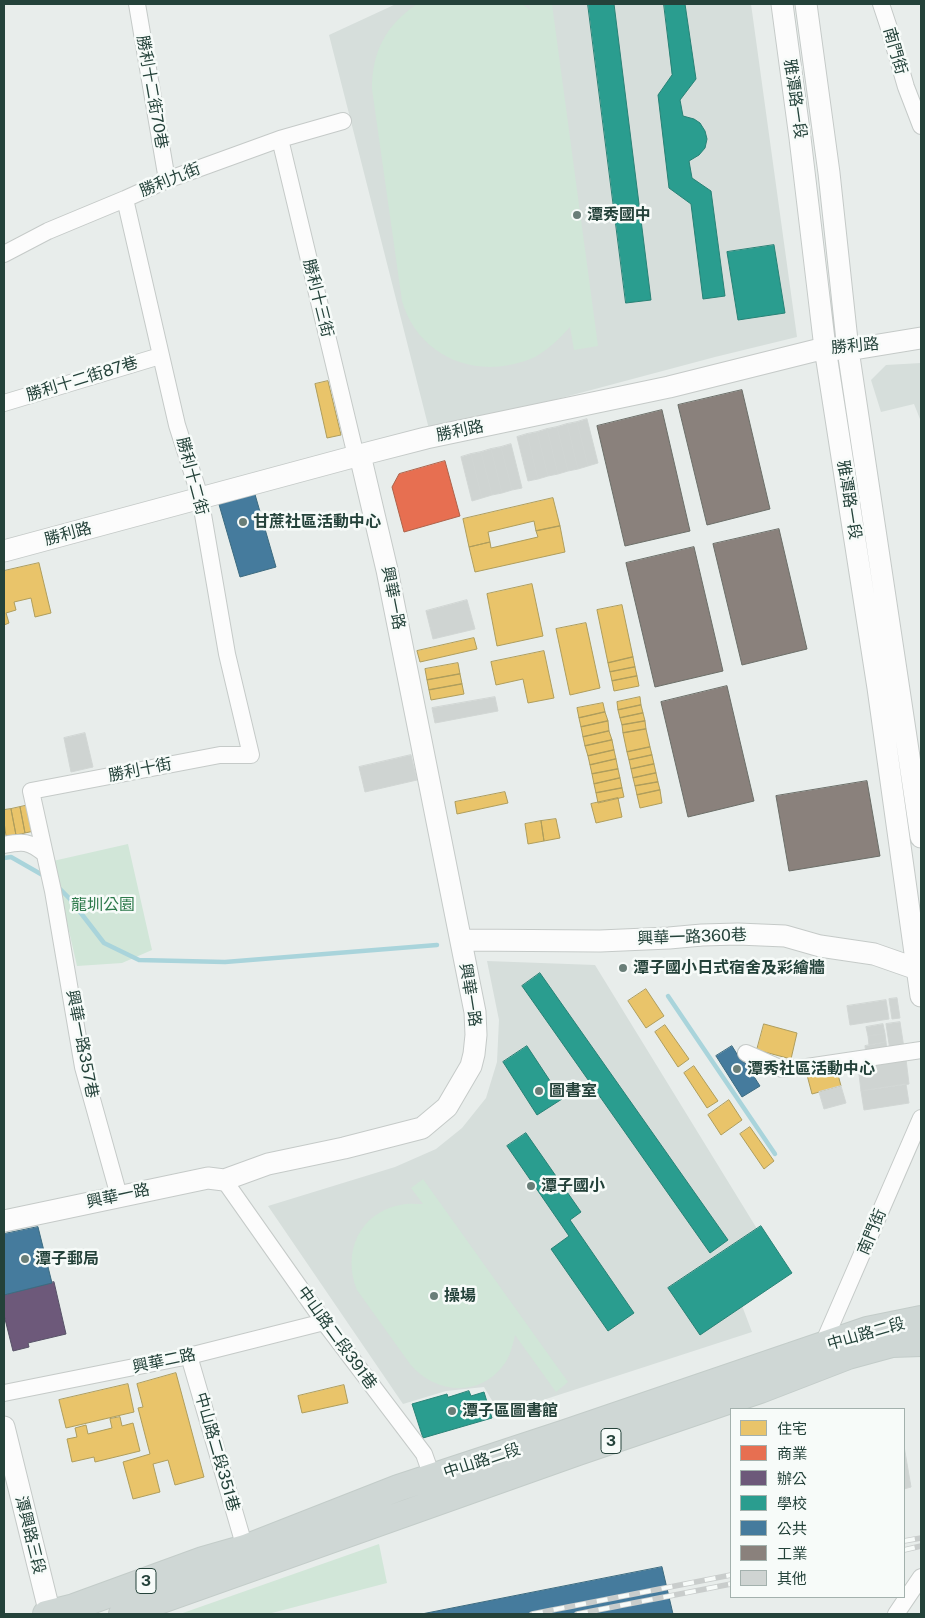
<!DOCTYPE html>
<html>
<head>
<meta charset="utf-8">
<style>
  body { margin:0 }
  #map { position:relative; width:925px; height:1618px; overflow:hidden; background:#e8edeb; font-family:"Public Sans","Noto Sans TC",sans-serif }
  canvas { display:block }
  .frame { position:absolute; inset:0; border:5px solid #24423a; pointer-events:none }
  .legend { position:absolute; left:730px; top:1408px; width:175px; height:190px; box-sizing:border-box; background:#f7fbf9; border:1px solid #a3b1ad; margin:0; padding:6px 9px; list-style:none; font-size:15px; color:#24423a }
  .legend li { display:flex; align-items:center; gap:10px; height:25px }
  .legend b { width:25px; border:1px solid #a3b1ad }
</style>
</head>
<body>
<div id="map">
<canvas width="925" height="1618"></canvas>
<div class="frame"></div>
<ul class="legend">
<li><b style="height:14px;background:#e9c46a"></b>住宅</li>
<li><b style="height:14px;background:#e76f51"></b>商業</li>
<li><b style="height:14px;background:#6d597a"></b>辦公</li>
<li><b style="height:14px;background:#2a9d8f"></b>學校</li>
<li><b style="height:14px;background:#457b9d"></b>公共</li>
<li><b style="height:14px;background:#8a817c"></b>工業</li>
<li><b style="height:14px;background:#cfd4d2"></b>其他</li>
</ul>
</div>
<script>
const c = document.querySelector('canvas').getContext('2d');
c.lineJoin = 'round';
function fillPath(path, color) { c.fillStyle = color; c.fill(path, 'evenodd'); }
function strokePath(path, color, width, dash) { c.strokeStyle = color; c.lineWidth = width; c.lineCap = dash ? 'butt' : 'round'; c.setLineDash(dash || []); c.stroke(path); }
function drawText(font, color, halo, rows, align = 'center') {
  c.font = font + ' "Public Sans","Noto Sans TC",sans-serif'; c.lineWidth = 5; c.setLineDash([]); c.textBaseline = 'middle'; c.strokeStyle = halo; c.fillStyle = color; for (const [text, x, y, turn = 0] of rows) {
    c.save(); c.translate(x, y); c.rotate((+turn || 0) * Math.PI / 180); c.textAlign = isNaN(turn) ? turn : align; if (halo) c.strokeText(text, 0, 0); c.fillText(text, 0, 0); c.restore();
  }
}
const built = new Path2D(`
  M396 4H751L797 337 715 357 430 433 329 35Z
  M921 363V418L920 419 914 404 881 412 871 380 886 365Z
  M487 961 595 965 786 1276 741 1303 752 1332 500 1414 484 1387 446 1391 403 1404 268 1206 395 1167 436 1149 462 1128 486 1098 497 1062 499 1020Z`);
const green = new Path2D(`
  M417 4H522L530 10 529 4H552L598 346 574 350 570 327C560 338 549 349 535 357 529 360 521 362 514 364 464 376 416 350 402 301L372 89C372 52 386 25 417 4Z
  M128 844 152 950 122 963 77 966 53 861Z
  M423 1179 568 1382 556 1392 515 1335C512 1347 510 1358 502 1367 477 1398 434 1393 410 1364L357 1290C342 1253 359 1213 400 1205 408 1203 415 1204 423 1204L411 1188Z
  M379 1544 387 1583 268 1614H180Z`);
const homes = new Path2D(`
  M328 381 341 435 327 438 315 384Z
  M553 498 560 526 536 531 534 521 488 532 490 542 469 547 463 519Z
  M560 526 565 552 475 572 469 547 490 542 491 548 538 537 536 531Z
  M39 563 51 613 35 617 31 598 14 602 16 610 6 613 9 623 4 625V571Z
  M532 584 543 636 497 646 487 594Z
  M622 605 633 657 608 663 597 610Z
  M586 623 600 688 570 695 556 629Z
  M474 638 477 649 420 662 417 651Z
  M544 651 554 698 528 703 523 679 496 685 491 662Z
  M633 657 635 667 610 672 608 663Z
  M458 663 460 674 427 680 425 669Z
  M635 667 637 676 612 681 610 672Z
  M460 674 462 684 429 690 427 680Z
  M637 676 639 686 614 691 612 681Z
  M462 684 464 694 431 700 429 690Z
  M640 697 641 705 618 710 617 702Z
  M603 703 605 712 579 718 577 708Z
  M641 705 643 713 620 718 618 710Z
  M605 712 608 721 581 727 579 718Z
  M643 713 645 721 622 725 620 718Z
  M608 721 609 731 583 737 581 727Z
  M645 721 646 729 623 733 622 725Z
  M646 729 650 747 627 752 623 733Z
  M609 731 612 740 585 746 583 737Z
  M612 740 614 750 588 756 585 746Z
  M650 747 652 755 629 760 627 752Z
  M614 750 616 759 590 765 588 756Z
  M652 755 654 764 631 769 629 760Z
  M616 759 618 769 592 774 590 765Z
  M654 764 656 773 633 778 631 769Z
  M618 769 620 778 594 784 592 774Z
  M656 773 658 782 635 786 633 778Z
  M620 778 622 788 596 793 594 784Z
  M658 782 660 790 637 795 635 786Z
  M622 788 624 797 598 803 596 793Z
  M660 790 662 803 640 808 637 795Z
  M505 792 508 803 457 814 455 802Z
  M618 798 622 817 596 823 591 804Z
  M29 805 34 831 25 833 20 807Z
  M20 807 25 833 16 835 11 809Z
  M11 809 16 835 6 836 4 822V810Z
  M556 819 560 838 544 841 541 821Z
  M541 821 544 841 528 844 525 824Z
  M646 989 664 1016 646 1028 628 1001Z
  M764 1024 797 1033 791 1059 757 1050Z
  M665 1025 689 1059 678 1067 655 1032Z
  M694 1066 718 1101 707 1108 684 1073Z
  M836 1067 841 1086 812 1094 807 1075Z
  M729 1100 742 1120 721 1135 708 1115Z
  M750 1127 774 1161 764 1169 740 1134Z
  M176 1373 204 1477 175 1485 168 1460 153 1464 160 1492 133 1499 123 1462 150 1454 138 1408 143 1407 137 1384Z
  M128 1384 134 1412 66 1428 59 1400Z
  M344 1385 348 1403 302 1413 298 1396Z
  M120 1417 122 1426 133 1423 140 1451 95 1462 94 1457 72 1462 67 1439 77 1437 75 1428 86 1425 88 1434 112 1428 110 1419Z`);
const shops = new Path2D(`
  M445 461 460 516 404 532 392 487 399 474Z`);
const offices = new Path2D(`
  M54 1282 66 1334 28 1343 29 1347 13 1351 4 1315V1295Z`);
const schools = new Path2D(`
  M588 4H614L651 300 626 303Z
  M664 4H685L696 79 680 100 683 116 694 119 700 123 705 131 707 139 705 148 699 155 689 161 692 178 711 191 725 296 703 299 691 204 669 188 658 95 672 75Z
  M774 245 785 313 738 320 727 252Z
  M540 973 728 1240 710 1253 522 986Z
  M527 1046 562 1099 537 1115 503 1062Z
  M526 1133 581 1212 570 1220 634 1313 608 1331 551 1249 569 1236 507 1146Z
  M761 1226 792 1273 700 1335 668 1288Z
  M469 1391 471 1396 484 1392 492 1418 423 1438 412 1404 447 1394 448 1397Z`);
const public = new Path2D(`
  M254 491 276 567 240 577 218 501Z
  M732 1046 740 1059 746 1064 760 1086 742 1097 716 1056Z
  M38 1227 52 1283 4 1295V1234Z
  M662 1567 673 1614H422Z`);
const industry = new Path2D(`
  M742 390 770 509 707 525 678 405Z
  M662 410 690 531 625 546 597 426Z
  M779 529 807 649 742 665 713 544Z
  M694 547 723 671 655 687 626 563Z
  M727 686 754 801 688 817 661 702Z
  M867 781 880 856 789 871 776 796Z`);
const stream = new Path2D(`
  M4 858 11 857 46 877
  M57 886 70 899 104 943 139 960 225 962 437 945
  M668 996 775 1154`);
const building = new Path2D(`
  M587 419 598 463 588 466 577 422Z
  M577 422 588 466 578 469 567 424Z
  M567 424 578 469 568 471 557 427Z
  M557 427 568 471 558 474 547 429Z
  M547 429 558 474 548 476 537 432Z
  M537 432 548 476 538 479 527 434Z
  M527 434 538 479 528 481 517 437Z
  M511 444 522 488 512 490 501 447Z
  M501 447 512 490 502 493 491 449Z
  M491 449 502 493 492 495 481 452Z
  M481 452 492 495 482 498 471 454Z
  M471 454 482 498 472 501 461 457Z
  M467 600 475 629 433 639 426 611Z
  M495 697 498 711 435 723 432 708Z
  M85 733 93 767 71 772 64 738Z
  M411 755 417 780 365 792 359 767Z
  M897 998 900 1018 892 1019 889 999Z
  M886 1000 889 1019 850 1025 847 1006Z
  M900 1022 904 1048 890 1050 886 1024Z
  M883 1024 885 1034 868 1036 866 1027Z
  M885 1034 886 1042 869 1045 868 1036Z
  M886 1042 887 1050 866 1054 865 1046Z
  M906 1059 909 1084 861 1091 858 1066Z
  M906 1084 909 1103 864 1110 861 1091Z
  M841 1086 846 1103 824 1109 819 1092Z
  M904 1446 911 1487 904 1489Z`);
const minor = new Path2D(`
  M137 4 167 180
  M881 4 888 25 906 87 921 126
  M280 139 355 452 360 455
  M4 254 48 231 125 199 167 180 280 139 343 121
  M4 403 160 356
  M4 845C23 841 29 841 45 854
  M746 1053 782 1069 807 1067 921 1050
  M224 1180 324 1322 424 1454 435 1485
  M119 1196 83 1067 53 891 31 791 220 755H251L227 654 200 497 177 425 125 199
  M822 1346 921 1118
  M189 1356 245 1548
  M4 1393 189 1356 324 1322
  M896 1614 921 1577`);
const tertiary = new Path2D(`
  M782 4 800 138 825 348 878 688 921 996
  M806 4 829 173 848 350 921 837
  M4 551 360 455 426 438 669 387 825 348 848 350 921 338
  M461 940 600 941 669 938 702 935 738 934 785 936 820 946 874 954 917 969
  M4 1221 208 1178 224 1180 268 1164 344 1148 422 1128 447 1107 471 1066 474 1054 476 1035 475 1012 387 570 360 455
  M4 1427 50 1614`);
const primary = new Path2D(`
  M46 1614 74 1607 203 1560 245 1548 398 1488 565 1433 867 1330 921 1319
  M122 1614 578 1452 760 1390 848 1356 892 1344 921 1343`);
const rail = new Path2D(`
  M904 1541 921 1538
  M904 1550 921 1546
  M532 1614 731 1575
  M577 1614 731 1584`);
const markers = [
  [577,215,5,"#697e78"],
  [243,522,5,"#697e78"],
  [623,968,5,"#697e78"],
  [737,1069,5,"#697e78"],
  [539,1091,5,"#697e78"],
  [531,1186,5,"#697e78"],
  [25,1259,5,"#697e78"],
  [434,1296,5,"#697e78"],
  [452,1411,5,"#697e78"]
];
const shields = [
  [611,1441,20],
  [146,1581,20]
];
const shieldNames = [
  ["3",611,1441],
  ["3",146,1581]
];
const streetNames = [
  ["南門街",895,51,74],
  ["勝利十二街70巷",152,92,80],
  ["雅潭路一段",795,99,82],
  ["勝利九街",170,180,-22],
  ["勝利十三街",318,298,76],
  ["勝利路",855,346,-5],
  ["勝利十二街87巷",82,379,-17],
  ["勝利路",460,431,-12],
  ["勝利十二街",192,476,75],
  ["雅潭路一段",849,500,81],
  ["勝利路",68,534,-15],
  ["興華一路",393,598,79],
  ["勝利十街",140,770,-11],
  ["興華一路360巷",692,937,-2],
  ["興華一路",470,995,81],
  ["興華一路357巷",82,1044,79],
  ["興華一路",118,1196,-12],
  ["南門街",872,1232,-67],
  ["中山路二段",866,1334,-16],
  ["中山路二段391巷",337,1338,54],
  ["興華二路",164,1361,-12],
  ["中山路二段351巷",217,1452,74],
  ["中山路二段",482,1461,-18],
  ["潭興路三段",30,1535,76]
];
const poiNames = [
  ["潭秀國中",587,215],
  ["甘蔗社區活動中心",253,522],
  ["潭子國小日式宿舍及彩繪牆",633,968],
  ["潭秀社區活動中心",747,1069],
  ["圖書室",549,1091],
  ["潭子國小",541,1186],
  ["潭子郵局",35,1259],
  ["操場",444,1296],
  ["潭子區圖書館",462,1411]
];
const parkNames = [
  ["龍圳公園",103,905]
];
fillPath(built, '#d6dedb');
fillPath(green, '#d1e6d8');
fillPath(homes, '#e9c46a');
strokePath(homes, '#ae9d5c', 1);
fillPath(shops, '#e76f51');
strokePath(shops, '#ac624a', 1);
fillPath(offices, '#6d597a');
strokePath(offices, '#575267', 1);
fillPath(schools, '#2a9d8f');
strokePath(schools, '#288276', 1);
fillPath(public, '#457b9d');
strokePath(public, '#3b6a7f', 1);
fillPath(industry, '#8a817c');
strokePath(industry, '#6b6e68', 1);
strokePath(stream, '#a9d4db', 4.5);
fillPath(building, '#cfd4d2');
strokePath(building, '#d1d6d4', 1);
strokePath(minor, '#c5cac8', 18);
strokePath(tertiary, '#c5cac8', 23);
strokePath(primary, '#c3ccc9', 28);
strokePath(minor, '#fcfcfc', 16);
strokePath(tertiary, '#fcfcfc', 21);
strokePath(primary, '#cfd7d5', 26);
strokePath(rail, '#c9cdcc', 5.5);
strokePath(rail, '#f7fbf9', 4, [11]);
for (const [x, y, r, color] of markers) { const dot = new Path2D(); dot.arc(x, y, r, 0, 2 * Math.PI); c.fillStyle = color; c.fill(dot); strokePath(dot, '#f7fbf9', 2); }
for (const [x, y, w] of shields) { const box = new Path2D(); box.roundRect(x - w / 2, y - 12.5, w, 25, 4); c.fillStyle = '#f7fbf9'; c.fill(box); strokePath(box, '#24423a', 1); }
drawText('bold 15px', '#24423a', null, shieldNames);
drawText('16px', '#24423a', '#f7fbf9', streetNames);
drawText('bold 16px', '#24423a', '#f7fbf9', poiNames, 'left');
drawText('16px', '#2d7a4b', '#f7fbf9', parkNames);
</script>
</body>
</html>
